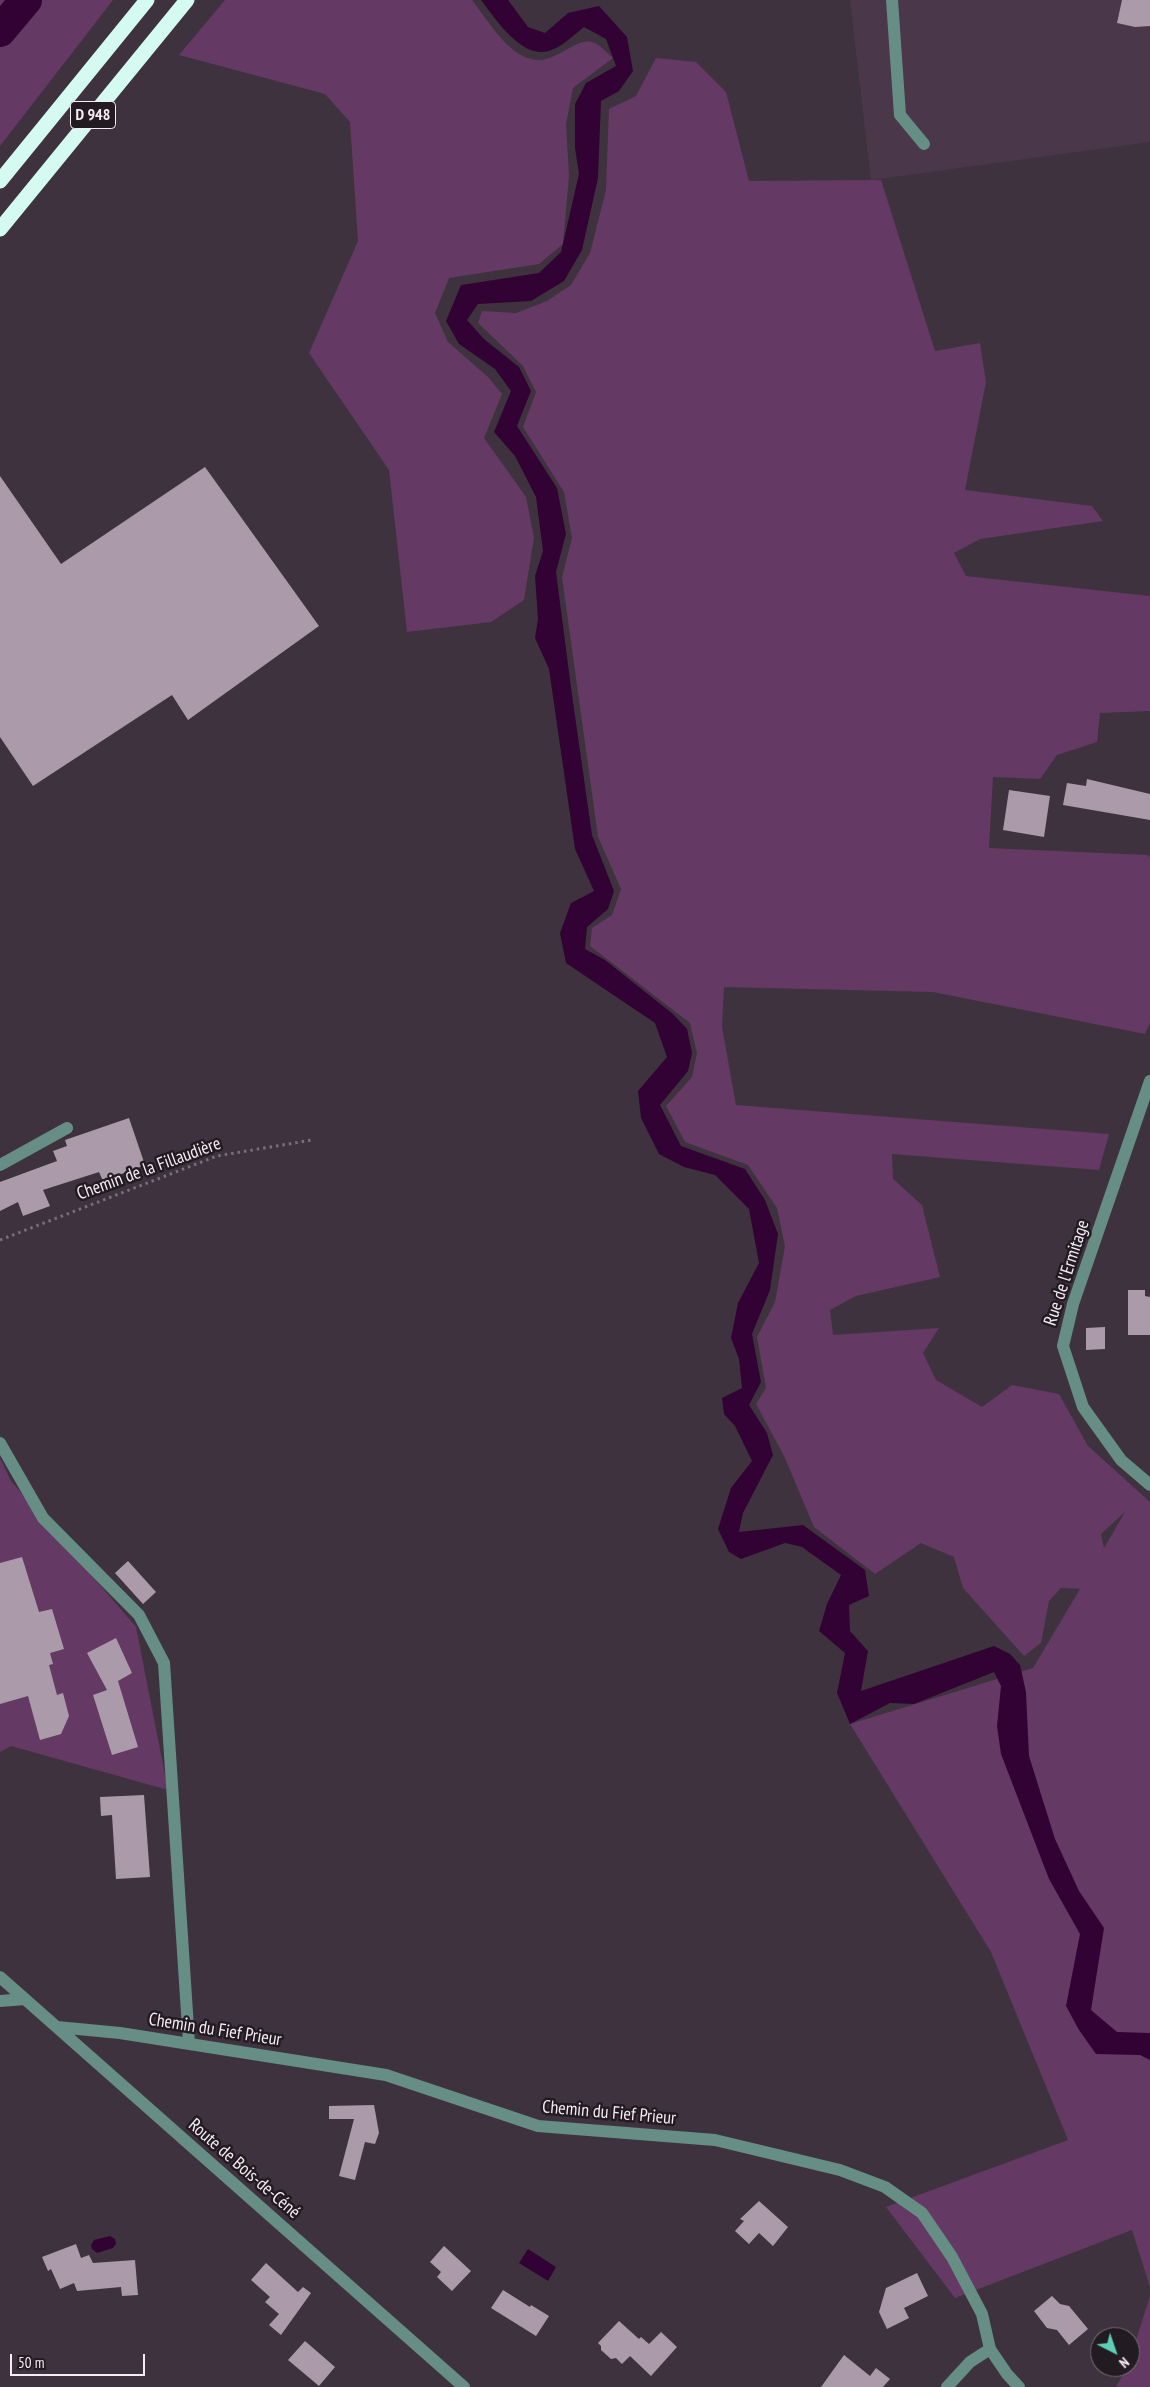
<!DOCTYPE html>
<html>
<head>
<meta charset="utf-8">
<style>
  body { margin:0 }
  #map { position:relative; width:1150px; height:2387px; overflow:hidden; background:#3f323f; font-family:"PT Sans Narrow",sans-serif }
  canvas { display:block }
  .north { position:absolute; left:1090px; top:2327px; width:50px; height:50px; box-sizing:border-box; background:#221c22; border:1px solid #766f76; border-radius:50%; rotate:139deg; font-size:14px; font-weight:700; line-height:20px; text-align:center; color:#f5ecf4 }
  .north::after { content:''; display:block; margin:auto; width:18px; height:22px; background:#5eceb8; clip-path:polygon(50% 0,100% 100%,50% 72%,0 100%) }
  .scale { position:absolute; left:10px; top:2354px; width:135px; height:22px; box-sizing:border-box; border:2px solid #f5ecf4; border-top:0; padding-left:6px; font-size:15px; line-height:18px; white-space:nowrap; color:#f5ecf4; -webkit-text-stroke:4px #221c22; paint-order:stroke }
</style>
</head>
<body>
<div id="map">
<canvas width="1150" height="2387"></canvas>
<div class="north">N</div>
<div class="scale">50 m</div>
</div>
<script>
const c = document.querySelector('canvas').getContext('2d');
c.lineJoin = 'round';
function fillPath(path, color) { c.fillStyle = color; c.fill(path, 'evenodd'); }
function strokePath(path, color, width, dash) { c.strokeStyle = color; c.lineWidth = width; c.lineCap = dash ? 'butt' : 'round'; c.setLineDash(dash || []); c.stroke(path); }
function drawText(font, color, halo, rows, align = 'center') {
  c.font = font + ' "PT Sans Narrow",sans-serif'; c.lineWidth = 5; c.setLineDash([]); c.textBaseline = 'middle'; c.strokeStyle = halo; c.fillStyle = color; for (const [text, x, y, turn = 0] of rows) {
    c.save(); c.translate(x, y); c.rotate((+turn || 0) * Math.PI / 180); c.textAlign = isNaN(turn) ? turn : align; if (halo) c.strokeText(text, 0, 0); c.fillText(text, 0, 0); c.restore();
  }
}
const built = new Path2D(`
  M850 0H1150V142L871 180Z`);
const green = new Path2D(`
  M0 0H113L0 146Z
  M225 0H472C488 20 505 52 531 59 555 66 577 34 595 43 601 46 607 53 613 58L573 88 566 124 569 176 563 244 539 264 449 278 435 313 448 342 488 377 502 394 484 438 526 497 534 538 524 600 491 622 407 632 389 470 309 353 358 241 350 122 325 94 179 55Z
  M656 58 696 62 726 92 749 181 881 180 935 351 980 343 986 382 965 490 1092 506 1103 521 980 539 954 553 966 576 1150 596V711L1100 713 1097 742 1057 755 1040 779 993 777 989 848 1147 855 1150 857V1023L1145 1034 933 992 724 987 722 1027 736 1105 1109 1134 1099 1170 892 1154 893 1179 922 1205 940 1277 856 1296 830 1310 833 1335 939 1328 923 1353 936 1380 982 1407 1012 1385 1059 1394 1088 1446 1150 1502V2287L1132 2230 955 2298 886 2207 1068 2140 991 1952 850 1724 1033 1668 1080 1589 1061 1588 1049 1601 1041 1643 1024 1656 963 1588 954 1557 921 1543 875 1574 814 1527 784 1456 756 1404 766 1388 757 1337 775 1302 785 1246 777 1208 748 1165 685 1142 666 1106 692 1077 697 1053 690 1023 590 946 592 928 612 915 621 889 598 837 562 577 572 538 564 492 523 427 536 392 523 366 478 323 482 311 516 313 547 301 571 285 590 253 606 190 609 109 636 96ZM1125 1512 1104 1548 1101 1534Z
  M0 1458 11 1481 136 1627 168 1790 11 1746 0 1752Z
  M1150 2296V2387H1116L1127 2367H1130V2359Z`);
const water = new Path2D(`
  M481 0H508L528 27 545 33 568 13 599 6 627 37 633 71 619 91 601 101 598 178 582 250 564 281 531 301 478 304 467 320 484 339 519 367 531 391 517 426 557 488 566 534 556 572 572 695 592 835 614 891 608 909 587 927 585 949 605 960 673 1014 687 1029 692 1053 688 1071 660 1105 681 1146 745 1169 765 1200 778 1234 770 1290 752 1334 761 1382 749 1405 767 1433 773 1455 743 1513 739 1532 803 1525 865 1570 869 1596 849 1605 850 1631 868 1651 861 1691 994 1646 1010 1654 1020 1665 1026 1692 1029 1756 1055 1839 1079 1891 1104 1928 1091 2010 1117 2032 1150 2033V2060L1140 2055 1096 2054 1079 2030 1066 2006 1080 1934 1049 1879 1001 1754 997 1726 1001 1686 994 1672 914 1704 890 1703 850 1724 837 1693 845 1653 819 1631 827 1604 841 1575 802 1547 785 1543 741 1559 729 1552 718 1529 731 1488 752 1461 735 1426 724 1414 722 1398 742 1388 739 1359 731 1338 738 1303 759 1263 749 1209 715 1175 684 1167 659 1154 641 1118 638 1091 667 1057 655 1023 566 963 560 933 571 903 594 891 575 849 549 669 535 638 538 619 535 576 543 551 536 497 515 456 494 432 511 391 495 369 459 344 446 321 461 285 539 273 561 252 579 174 575 148V104L586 83 616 66 606 39 584 27C572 36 558 52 541 52 517 52 494 17 481 0Z
  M110 2236 115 2239 116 2244 113 2248 97 2253 92 2249 91 2245 94 2240Z
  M528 2249 556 2267 548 2281 519 2263Z`);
const river = new Path2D(`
  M0 31 26 0`);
const building = new Path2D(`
  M1122 0H1150V26L1135 27 1117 23Z
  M205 467 319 626 188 720 172 695 33 786 0 737V476L61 564Z
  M1087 779 1150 794V820L1063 805 1067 783 1086 786Z
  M1009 790 1050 796 1044 837 1003 830Z
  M129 1118 145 1165 103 1181 99 1172 43 1190 50 1206 23 1216 18 1202 0 1211V1182L57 1161 53 1151 67 1146 65 1140Z
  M1128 1290H1145V1296L1150 1297V1335H1128Z
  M1105 1327V1349L1086 1350V1328Z
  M22 1557 39 1612 52 1609 64 1649 50 1653 53 1664 49 1665 57 1695 63 1693 69 1716 61 1734 40 1740 28 1696 0 1704V1563Z
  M128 1561 156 1592 143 1604 115 1573Z
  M116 1638 132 1673 118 1681 138 1747 112 1755 93 1695 107 1690 87 1653Z
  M144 1795 150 1877 116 1879 112 1815 101 1816 100 1797Z
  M374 2105 379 2133 375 2144 365 2142 355 2180 339 2176 354 2119H329V2106Z
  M759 2201 788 2227 773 2246 759 2233 749 2244 735 2231 744 2221 740 2219Z
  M76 2244 81 2258 89 2255 93 2263 135 2260 138 2295 122 2296 121 2287 77 2291 74 2283 60 2289 51 2269 48 2271 42 2257Z
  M444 2246 471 2271 452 2291 437 2277 441 2272 430 2262Z
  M266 2263 298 2292 303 2287 311 2293 281 2335 269 2325 279 2314 265 2302 270 2297 251 2280Z
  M917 2273 928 2296 904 2308 909 2318 887 2329 879 2312 886 2288Z
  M503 2290 530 2307 531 2305 549 2316 536 2336 491 2308Z
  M1052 2296 1060 2304 1069 2306 1088 2329 1069 2345 1057 2330 1047 2328 1034 2311Z
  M619 2321 639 2339 641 2337 649 2344 661 2332 677 2347 651 2376 630 2356 622 2364 616 2358 611 2359 601 2350V2346L598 2343Z
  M305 2341 335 2367 319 2386 288 2360Z
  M844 2355 870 2376 876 2368 890 2379 883 2387H821Z`);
const path = new Path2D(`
  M0 1240 217 1156 312 1140`);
const minor = new Path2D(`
  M892 0 900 115 924 144
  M1150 1081 1073 1304 1063 1346 1083 1407 1121 1460 1150 1485
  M0 1165 67 1128
  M0 1443 43 1518 139 1615 164 1663 189 2043
  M0 1977 464 2387
  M0 2001 25 1999
  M57 2027 120 2033 386 2075 538 2126 715 2140 840 2170 885 2187 922 2213 952 2257 982 2314 990 2349 1007 2374 1019 2387
  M947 2387 970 2362 990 2349`);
const highway = new Path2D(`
  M0 181 147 0
  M0 229 187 0`);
const shields = [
  [93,115,45]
];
const shieldNames = [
  ["D 948",93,115]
];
const streetNames = [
  ["Chemin de la Fillaudière",149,1169,-20],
  ["Rue de l'Ermitage",1067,1273,-72],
  ["Chemin du Fief Prieur",215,2030,9],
  ["Chemin du Fief Prieur",609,2113,5],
  ["Route de Bois-de-Céné",244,2169,41]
];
fillPath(built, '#4a384a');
fillPath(green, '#643963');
fillPath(water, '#330234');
strokePath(river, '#330234', 32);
fillPath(building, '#ab9baa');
strokePath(path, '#7a6e79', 3, [2.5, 4]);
strokePath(minor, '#678e85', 12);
strokePath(highway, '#d5fbf1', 15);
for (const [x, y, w] of shields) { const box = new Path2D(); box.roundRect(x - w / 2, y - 13.5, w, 27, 4); c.fillStyle = '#221c22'; c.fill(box); strokePath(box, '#f5ecf4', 1); }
drawText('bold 16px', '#f5ecf4', null, shieldNames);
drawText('18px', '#f5ecf4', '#221c22', streetNames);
</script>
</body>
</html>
